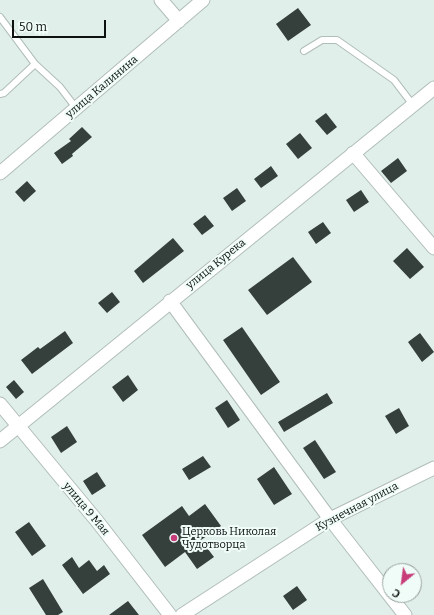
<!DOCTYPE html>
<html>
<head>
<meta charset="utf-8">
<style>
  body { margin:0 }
  #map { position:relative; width:434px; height:615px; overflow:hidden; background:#e1efeb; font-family:Bitter,serif }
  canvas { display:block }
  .north { position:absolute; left:382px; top:563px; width:40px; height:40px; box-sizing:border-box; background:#effcf8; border:1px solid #959e9b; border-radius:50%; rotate:209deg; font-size:11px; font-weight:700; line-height:16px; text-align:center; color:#0d1110 }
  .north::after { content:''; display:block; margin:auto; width:14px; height:18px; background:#c63d79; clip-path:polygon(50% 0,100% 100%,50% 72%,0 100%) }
  .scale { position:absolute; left:12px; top:20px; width:94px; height:18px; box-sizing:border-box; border:2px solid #0d1110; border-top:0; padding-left:5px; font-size:12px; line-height:14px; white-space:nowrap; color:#0d1110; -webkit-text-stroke:3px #effcf8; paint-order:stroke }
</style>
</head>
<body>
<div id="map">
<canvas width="434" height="615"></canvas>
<div class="north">С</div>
<div class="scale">50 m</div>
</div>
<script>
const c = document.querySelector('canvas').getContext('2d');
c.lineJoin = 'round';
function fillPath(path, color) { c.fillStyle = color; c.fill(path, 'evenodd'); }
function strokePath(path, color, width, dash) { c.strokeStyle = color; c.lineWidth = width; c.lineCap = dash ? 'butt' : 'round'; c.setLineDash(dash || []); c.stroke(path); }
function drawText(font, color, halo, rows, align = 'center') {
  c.font = font + ' Bitter,serif'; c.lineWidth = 4; c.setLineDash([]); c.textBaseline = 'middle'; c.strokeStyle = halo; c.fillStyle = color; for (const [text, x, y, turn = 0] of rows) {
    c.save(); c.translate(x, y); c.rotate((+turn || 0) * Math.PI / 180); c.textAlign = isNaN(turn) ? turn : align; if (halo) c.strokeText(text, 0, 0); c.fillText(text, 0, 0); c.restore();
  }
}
const building = new Path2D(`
  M298 8 311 25 288 41 276 24Z
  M326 113 337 127 327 135 315 121Z
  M82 127 92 137 72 154 73 156 62 164 54 153 71 141 69 139Z
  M300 133 312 148 298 159 286 144Z
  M398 158 407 171 391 183 381 171Z
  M271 166 278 176 261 188 254 179Z
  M27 181 36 191 24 202 15 192Z
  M237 188 246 201 232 211 223 198Z
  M361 190 369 202 354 212 346 200Z
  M205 215 214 226 202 235 193 224Z
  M323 222 331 233 316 244 308 232Z
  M173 238 184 251 143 283 134 271Z
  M407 248 424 267 410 279 393 261Z
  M293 257 312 282 267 315 248 290Z
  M112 292 120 302 107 313 98 303Z
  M242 327 280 382 261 395 223 340Z
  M65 331 73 343 32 374 21 360 38 347 40 349Z
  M420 333 434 352 422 362 408 342Z
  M128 375 138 390 123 402 112 387Z
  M14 380 24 392 16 399 6 387Z
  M327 393 333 403 284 432 278 422Z
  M227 400 240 420 228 428 215 408Z
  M399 408 409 426 396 434 385 416Z
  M67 426 77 442 61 453 51 437Z
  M315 440 336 472 324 479 303 448Z
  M203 456 211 467 189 480 182 469Z
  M274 467 292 494 274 505 257 479Z
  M97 472 106 486 92 495 83 481Z
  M205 504 221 526 201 540 214 557 197 569 185 552 165 567 142 535 182 506 189 516Z
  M29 522 46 546 32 556 15 532Z
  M72 557 79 568 89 560 97 571 104 565 110 574 83 594 62 565Z
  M43 579 63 612 58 615H46L29 588Z
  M297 586 307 600 293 610 283 596Z
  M128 601 139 615H109Z`);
const lane = new Path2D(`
  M0 17 35 64 60 87 76 108
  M304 51 322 40H337L394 80 413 105
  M0 94 4 93 35 64`);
const street = new Path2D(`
  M161 0 179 21
  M353 153 434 248
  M0 173 203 0
  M170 301 330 519 405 615
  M0 404 97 521 170 615
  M0 441 434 88
  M182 615 330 519 434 468`);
const markers = [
  [174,538,4,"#c63d79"]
];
const streetNames = [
  ["улица Калинина",102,87,-40],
  ["улица Курека",216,264,-39],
  ["Кузнечная улица",357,507,-28],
  ["улица 9 Мая",86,509,50]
];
const poiNames = [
  ["Церковь Николая",182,532],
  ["Чудотворца",182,545]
];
fillPath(building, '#35403d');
strokePath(lane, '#b0bdb9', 8);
strokePath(street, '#b0bdb9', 15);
strokePath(lane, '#fff', 6);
strokePath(street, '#fff', 13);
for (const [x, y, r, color] of markers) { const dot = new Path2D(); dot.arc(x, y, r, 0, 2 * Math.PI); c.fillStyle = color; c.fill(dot); strokePath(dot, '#effcf8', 1.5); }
drawText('11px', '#0d1110', '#effcf8', streetNames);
drawText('11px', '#0d1110', '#effcf8', poiNames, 'left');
</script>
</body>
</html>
